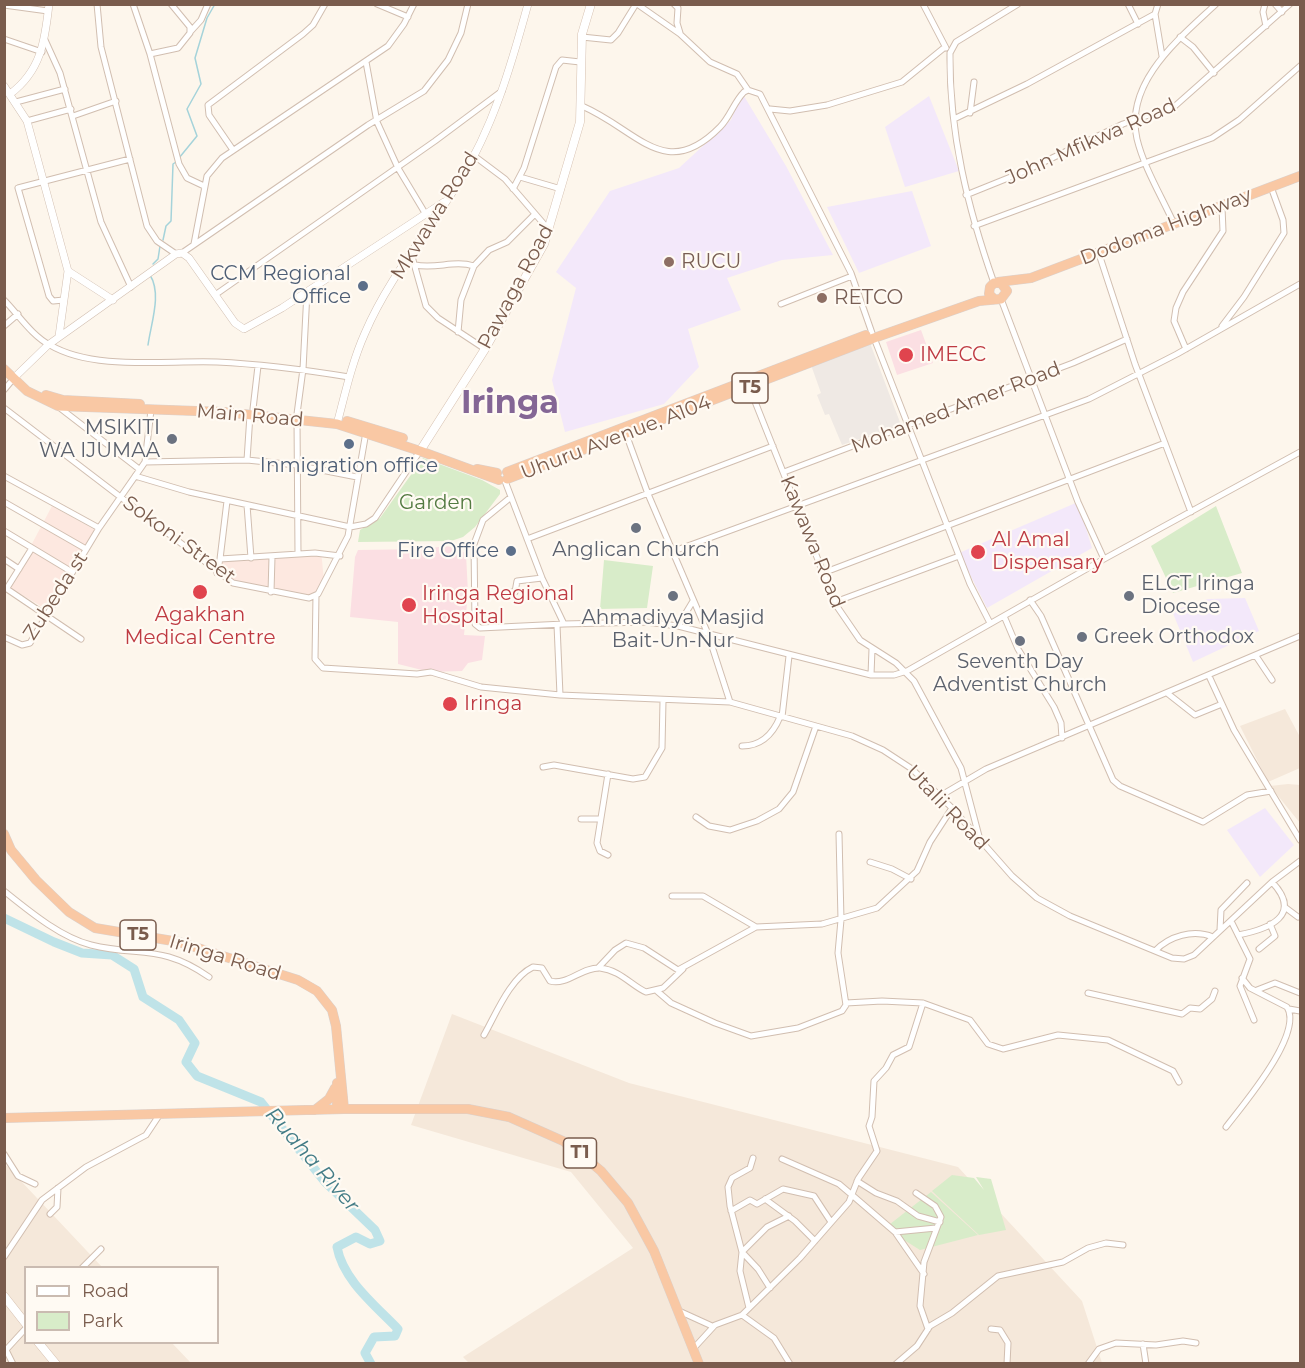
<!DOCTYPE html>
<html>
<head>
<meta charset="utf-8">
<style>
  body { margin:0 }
  #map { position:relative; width:1305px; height:1368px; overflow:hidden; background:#fdf6ec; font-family:Montserrat,sans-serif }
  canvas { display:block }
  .frame { position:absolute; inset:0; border:6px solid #7a5c4d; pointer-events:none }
  .legend { position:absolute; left:24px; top:1266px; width:195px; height:78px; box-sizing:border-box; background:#fffaf3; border:2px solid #cabbb1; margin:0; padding:8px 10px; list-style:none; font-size:18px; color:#7a5c4d }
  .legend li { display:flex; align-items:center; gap:12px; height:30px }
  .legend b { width:30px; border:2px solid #cabbb1 }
</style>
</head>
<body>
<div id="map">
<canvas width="1305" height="1368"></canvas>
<div class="frame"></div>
<ul class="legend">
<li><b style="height:8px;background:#fff"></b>Road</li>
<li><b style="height:16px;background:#d8ecc9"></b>Park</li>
</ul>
</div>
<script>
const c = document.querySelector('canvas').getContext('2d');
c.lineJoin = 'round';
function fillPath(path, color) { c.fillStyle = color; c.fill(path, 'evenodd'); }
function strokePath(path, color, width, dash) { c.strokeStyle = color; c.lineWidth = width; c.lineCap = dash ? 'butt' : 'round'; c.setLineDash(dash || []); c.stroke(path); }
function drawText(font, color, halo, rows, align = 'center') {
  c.font = font + ' Montserrat,sans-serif'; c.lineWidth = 4.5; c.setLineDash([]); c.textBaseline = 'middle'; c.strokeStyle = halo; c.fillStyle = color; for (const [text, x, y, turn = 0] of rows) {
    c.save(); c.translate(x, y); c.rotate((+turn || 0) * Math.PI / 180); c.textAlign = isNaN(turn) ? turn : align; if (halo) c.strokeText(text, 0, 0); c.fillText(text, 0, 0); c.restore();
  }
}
const residential = new Path2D(`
  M1285 709 1300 737V768L1268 782 1240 726Z
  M1288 784 1300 785V823L1270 786Z
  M452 1014 629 1083 958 1167 1082 1301 1102 1363H469L463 1357 633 1248 571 1172 411 1125Z
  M4 1163 102 1267 26 1268V1342L172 1343 191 1363H5Z`);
const commercial = new Path2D(`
  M52 506 95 530 44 608 9 587Z
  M321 551 324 580 315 594 301 595 233 582 219 572 220 560Z`);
const industrial = new Path2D(`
  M870 343 901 425 842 445 829 414 825 415 817 395 821 393 811 365Z`);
const education = new Path2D(`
  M741 96H744L786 166 833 255 782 260 727 278 741 310 688 329 699 367 664 404 565 432 552 380 576 288 556 272 610 191 679 168 731 120Z
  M929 96 959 171 905 187 885 127Z
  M912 191 931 246 859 273 827 207Z
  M1078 502 1092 548 987 608 959 553Z
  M1245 598 1259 631 1193 662 1172 611 1208 599Z
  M1265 808 1294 845 1260 877 1227 830Z`);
const medical = new Path2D(`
  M921 330 933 363 897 375 886 342Z
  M445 546 458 548 466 554 468 593 464 635 485 636 482 660 468 663 462 671 430 672 398 664V622L350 617 355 557 358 550 426 549Z`);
const green = new Path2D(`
  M423 458 482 480 500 490V494L475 527 463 537 451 541 358 542 360 530 380 518Z
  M1216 506 1242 573 1173 593 1151 546Z
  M604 560 653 566 647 608 600 609Z
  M952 1175 974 1178 984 1190 976 1177 991 1179 1006 1230 979 1235 932 1191Z
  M931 1192 978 1235 920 1250 885 1228Z`);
const stream = new Path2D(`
  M179 158 197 136 187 109 201 84 195 58 207 18 215 4
  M163 240 166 226 171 221 173 164 176 162
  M153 264 158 259 160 246
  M148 345C151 323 162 294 150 275`);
const river = new Path2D(`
  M4 918 54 942 82 953 112 955 134 969 143 997 179 1020 195 1043 186 1062 197 1076 261 1102 325 1182 375 1230 380 1241 370 1244 356 1237 337 1247C343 1280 375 1305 398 1329L395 1336 374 1337 365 1353 371 1364`);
const minor = new Path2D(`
  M97 4 101 47 147 226 157 241 176 254
  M133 4 150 54 179 164 187 178 204 186
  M377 4 408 17
  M637 4 680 34 710 62 737 74 748 90
  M674 4 678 8 677 23 680 33
  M923 4 946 48
  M1128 4 1138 24
  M1158 4 1155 14 1162 56
  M1265 4 1263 12 1266 26
  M1275 4 1282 12
  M4 5 48 11
  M191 31 201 20 208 4
  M582 37 611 40 618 33 636 4
  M1180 37 1193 47 1214 73
  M4 39 42 52
  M45 40 60 73 101 222 131 287
  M150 54 178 48 190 33V27L171 4
  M366 62 377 122 398 168 425 213
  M16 102 65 89
  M582 106C638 130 665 183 720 127 730 117 734 102 744 92L748 90 760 94 851 273 872 333
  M770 109 790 111 827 105 902 82 945 47
  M970 113 974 82
  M73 116 116 101
  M956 118 1027 84 1155 14
  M27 121 71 109
  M233 150 209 115 208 105 303 34 313 25 325 4
  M473 155 505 179 549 230
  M520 177 561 189
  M513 189 524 168 556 67 562 60 580 62
  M966 195 1023 172 1123 124 1175 106 1290 4
  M1174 224C1162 197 1144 168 1137 139 1124 82 1180 38 1216 4
  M974 226 1212 138 1239 120 1300 66
  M194 244 207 176 222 158 388 46 404 24 414 4
  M182 253 368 125 424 91 448 60 461 33 468 4
  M411 253 426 306 438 318 485 349
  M1099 254 1135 364 1191 512
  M415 265C437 269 454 260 474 266
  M994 283C968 209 949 133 950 53L956 42 1018 4
  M215 295 435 141 502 91
  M1001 299 1078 502 1104 559
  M4 300C18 314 32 336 50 345 94 371 167 360 217 362 261 364 306 370 349 377
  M64 300 53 301 49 296 18 188 130 159
  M781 304 852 276
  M4 326 18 314
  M1222 326 1244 297 1284 233 1283 220 1271 187
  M458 332 461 300 474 266 489 250 507 242 535 214
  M874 338 970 584 990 623
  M1186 349 1174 321 1176 308 1183 292 1223 231 1222 207
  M748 384 836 605 860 640 896 663 914 681 961 768 980 840
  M4 390 14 378
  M4 408 233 583 309 598 318 594 348 536 366 432
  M60 408 139 469
  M253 409 258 366
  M297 414 303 369 307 292
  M297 419 298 554
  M626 434 648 494 708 634 730 702
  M247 460 250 415
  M145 462 247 460 296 465 357 477
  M784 472 1073 363 1127 339
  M4 476 99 528 145 462 151 410
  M135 476 189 492 350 527 366 524 375 518 420 451
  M505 481 542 578 564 624 646 622 678 626 871 675H894L907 671 1104 559 1300 452
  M511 497 483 520 474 544 475 624 480 628 564 624
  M4 502 86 549
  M247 505 251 558
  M4 531 72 572
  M527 539 773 446
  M674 551 1089 399 1177 354 1300 284
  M4 559 19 569
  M220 559 227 501
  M217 573 220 559 315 553 340 556
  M823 573 1165 443
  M4 587 81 639
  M7 588 32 548
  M271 592 272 557
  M506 592H515L517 581 542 578
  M316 595 315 659 323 668 417 674 431 672 481 687 560 695 730 702 852 736 883 750 912 769 952 808 1012 876 1037 898 1070 916 1172 958 1184 959 1194 955 1272 882 1300 861
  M1030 600 1041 616 1113 780 1120 786 1203 822 1247 795 1271 791
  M835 602 959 556
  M1004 616 1018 649 1054 707 1061 723 1062 738
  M557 625 560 695
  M678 626 693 601
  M4 637 22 645 30 643 99 528
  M1256 656 1272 680
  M871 675 872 649
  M1209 676 1234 730 1300 840
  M1167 693 1195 715 1222 704
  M782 717 789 656
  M742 746C761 746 773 734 780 717
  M543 767 554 765 633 779 645 777 662 748 663 701
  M608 774 597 843 600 851 608 855
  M940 796 986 769 1300 636
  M696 817 709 826 730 830 757 821 779 809 793 792 816 726
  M581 819H600
  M870 862 892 869 911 879
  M4 891C29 911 60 937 91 945 140 957 162 944 209 977
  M672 896H703L756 927
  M1286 908 1298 917
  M1231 921 1250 959 1240 986 1254 1020
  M1220 930 1221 910 1247 883
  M1238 935C1270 929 1303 915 1272 882
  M1259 949 1275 936 1270 924
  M1155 951C1169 936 1193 929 1213 937
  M598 968 615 950 626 943 644 948 678 970 756 927 822 924 877 908 917 871 930 842 952 808
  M1257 990 1275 983 1300 993
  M657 991 671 1003 715 1023 751 1036 798 1028 842 1011 846 1005 838 953 841 920 839 834
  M1088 993 1182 1014 1190 1008 1200 1009 1212 999 1215 991
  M846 1003 882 1001 923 1003 970 1020 988 1044 1003 1049 1058 1035 1108 1040 1173 1071 1179 1082
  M1289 1009 1300 1011
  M484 1035C496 1014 510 978 533 967L542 968 550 981C567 986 582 967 600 968 620 970 632 986 646 992L663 988 683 969
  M1226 1127C1242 1106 1304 1034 1287 1007L1250 988 1242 978
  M4 1154 18 1176 35 1184
  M782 1159 839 1184 852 1195 895 1232 924 1274
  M857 1181 876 1193 897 1201 918 1216 940 1222
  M916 1193 935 1206 941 1217 924 1262 920 1306 928 1329
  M765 1199 795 1221 815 1241
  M731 1211 750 1200 757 1204 783 1189 814 1196 831 1222
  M50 1214 57 1207 58 1188
  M895 1232 936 1228
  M742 1252 767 1227 789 1216
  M742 1252 758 1269 770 1288
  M4 1257 42 1200 86 1167 146 1135 160 1114
  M82 1268 101 1249
  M749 1308 740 1271 742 1252 730 1206 728 1187 732 1178 750 1168 753 1158
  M679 1311 712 1326
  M742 1315 774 1338 790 1364
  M991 1329 1000 1330 1008 1343 1007 1364
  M1143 1344 1146 1364
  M693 1349 715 1325 742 1315 800 1258 849 1202 858 1179 877 1151 869 1126 872 1117 874 1081 886 1068 893 1055 909 1047 923 1003
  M6 1350 13 1364
  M4 1352 26 1328
  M896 1364 917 1346 930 1326 952 1313 998 1276 1063 1262 1088 1248 1106 1243 1123 1245
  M1088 1364 1099 1349 1116 1343 1156 1345 1183 1341 1196 1343`);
const tertiary = new Path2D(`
  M4 86 27 121 68 271 113 300
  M10 94C41 71 45 41 49 4
  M59 336 68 271
  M17 375 48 345 176 254 182 253 189 258 235 323 244 329 282 308 444 202
  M337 424C345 394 352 362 365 333 388 279 428 232 459 182 493 128 511 66 528 4`);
const secondary = new Path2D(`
  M420 451 485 349 544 244 580 122 582 34 591 4
  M4 1296 26 1324
  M38 1342 56 1364`);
const trunk = new Path2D(`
  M998 282 1031 278 1300 176
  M4 369 27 391 58 406 224 412 337 424 420 451 499 480
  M46 395 63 400 140 404
  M347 421 403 438
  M477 469 497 473
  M507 472 866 335
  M507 479 874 338 979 301 1001 299 1007 291 1001 283H994L990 287 989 294 994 299
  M4 834 11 850 36 880 69 912 95 928 179 942 298 980 317 991 332 1010 336 1026 344 1109
  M337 1109V1083
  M315 1110 329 1099 335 1088
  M4 1118 344 1109H468L509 1117 563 1141 582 1155 601 1171 628 1203 654 1251 699 1364`);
const markers = [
  [669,262,6,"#8d6e63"],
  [363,286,6,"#5c6f8a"],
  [822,298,6,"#8d6e63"],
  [906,355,8,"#e0444e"],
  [172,439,6,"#6b7280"],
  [349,444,6,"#5c6f8a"],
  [636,528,6,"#6b7280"],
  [511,551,6,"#5c6f8a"],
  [978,552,8,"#e0444e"],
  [200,592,8,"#e0444e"],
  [673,596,6,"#6b7280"],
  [1129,596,6,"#6b7280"],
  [409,605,8,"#e0444e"],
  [1082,637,6,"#6b7280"],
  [1020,641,6,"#6b7280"],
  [450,704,8,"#e0444e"]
];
const shields = [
  [750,388,36],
  [138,935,36],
  [580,1153,33]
];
const shieldNames = [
  ["T5",750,388],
  ["T5",138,935],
  ["T1",580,1153]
];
const streetNames = [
  ["John Mfikwa Road",1091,142,-24],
  ["Mkwawa Road",435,216,-58],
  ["Dodoma Highway",1166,227,-21],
  ["Pawaga Road",516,287,-62],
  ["Mohamed Amer Road",956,408,-21],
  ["Main Road",250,416,5],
  ["Uhuru Avenue, A104",616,438,-21],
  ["Sokoni Street",179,540,36],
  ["Kawawa Road",812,542,68],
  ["Zubeda st",56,596,-57],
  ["Utalii Road",947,808,46],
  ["Iringa Road",225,958,17]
];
const educationNames = [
  ["RUCU",681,262],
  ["RETCO",834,298]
];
const serviceNames = [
  ["CCM Regional",351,274],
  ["Office",351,297],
  ["Inmigration office",349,466,"center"],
  ["Fire Office",499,551]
];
const healthNames = [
  ["IMECC",920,355],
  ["Al Amal",992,540],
  ["Dispensary",992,563],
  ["Iringa Regional",422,594],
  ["Hospital",422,617],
  ["Agakhan",200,615,"center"],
  ["Medical Centre",200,638,"center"],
  ["Iringa",464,704]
];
const worshipNames = [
  ["MSIKITI",160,428,"right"],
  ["WA IJUMAA",160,451,"right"],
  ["Anglican Church",636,550],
  ["ELCT Iringa",1141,584,"left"],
  ["Diocese",1141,607,"left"],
  ["Ahmadiyya Masjid",673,618],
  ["Bait-Un-Nur",673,641],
  ["Greek Orthodox",1094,637,"left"],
  ["Seventh Day",1020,662],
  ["Adventist Church",1020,685]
];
const parkNames = [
  ["Garden",436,503]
];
const waterNames = [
  ["Ruaha River",312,1160,49]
];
const townNames = [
  ["Iringa",510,404]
];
fillPath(residential, '#f5e8da');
fillPath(commercial, '#fde8e0');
fillPath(industrial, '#efe9e4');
fillPath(education, '#f3e8fa');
fillPath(medical, '#fbdfe3');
fillPath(green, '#d8ecc9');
strokePath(stream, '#a5d3da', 1.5);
strokePath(river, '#bfe3e8', 9);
strokePath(minor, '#d1beb0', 7);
strokePath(tertiary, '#d1beb0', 8);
strokePath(secondary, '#d6c0b0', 9);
strokePath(trunk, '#dad1cd', 10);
strokePath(minor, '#fff', 5);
strokePath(tertiary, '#fff', 7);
strokePath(secondary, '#fff', 8);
strokePath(trunk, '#f9c8a4', 9);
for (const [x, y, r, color] of markers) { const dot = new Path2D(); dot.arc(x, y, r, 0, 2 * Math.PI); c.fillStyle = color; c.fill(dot); strokePath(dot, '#fffaf3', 2); }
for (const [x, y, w] of shields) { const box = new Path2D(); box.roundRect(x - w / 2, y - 15, w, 30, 4.5); c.fillStyle = '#fffaf3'; c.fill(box); strokePath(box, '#7a5c4d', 1.5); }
drawText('bold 18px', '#7a5c4d', null, shieldNames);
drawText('20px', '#7a5c4d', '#fffaf3', streetNames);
drawText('20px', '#785e54', '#fffaf3', educationNames, 'left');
drawText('20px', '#4e5e75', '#fffaf3', serviceNames, 'right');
drawText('20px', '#be3a42', '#fffaf3', healthNames, 'left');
drawText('20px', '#5b616d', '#fffaf3', worshipNames);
drawText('20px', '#537a41', '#fffaf3', parkNames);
drawText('italic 21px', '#437c86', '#fffaf3', waterNames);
drawText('bold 32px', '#846695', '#fffaf3', townNames);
</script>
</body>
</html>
